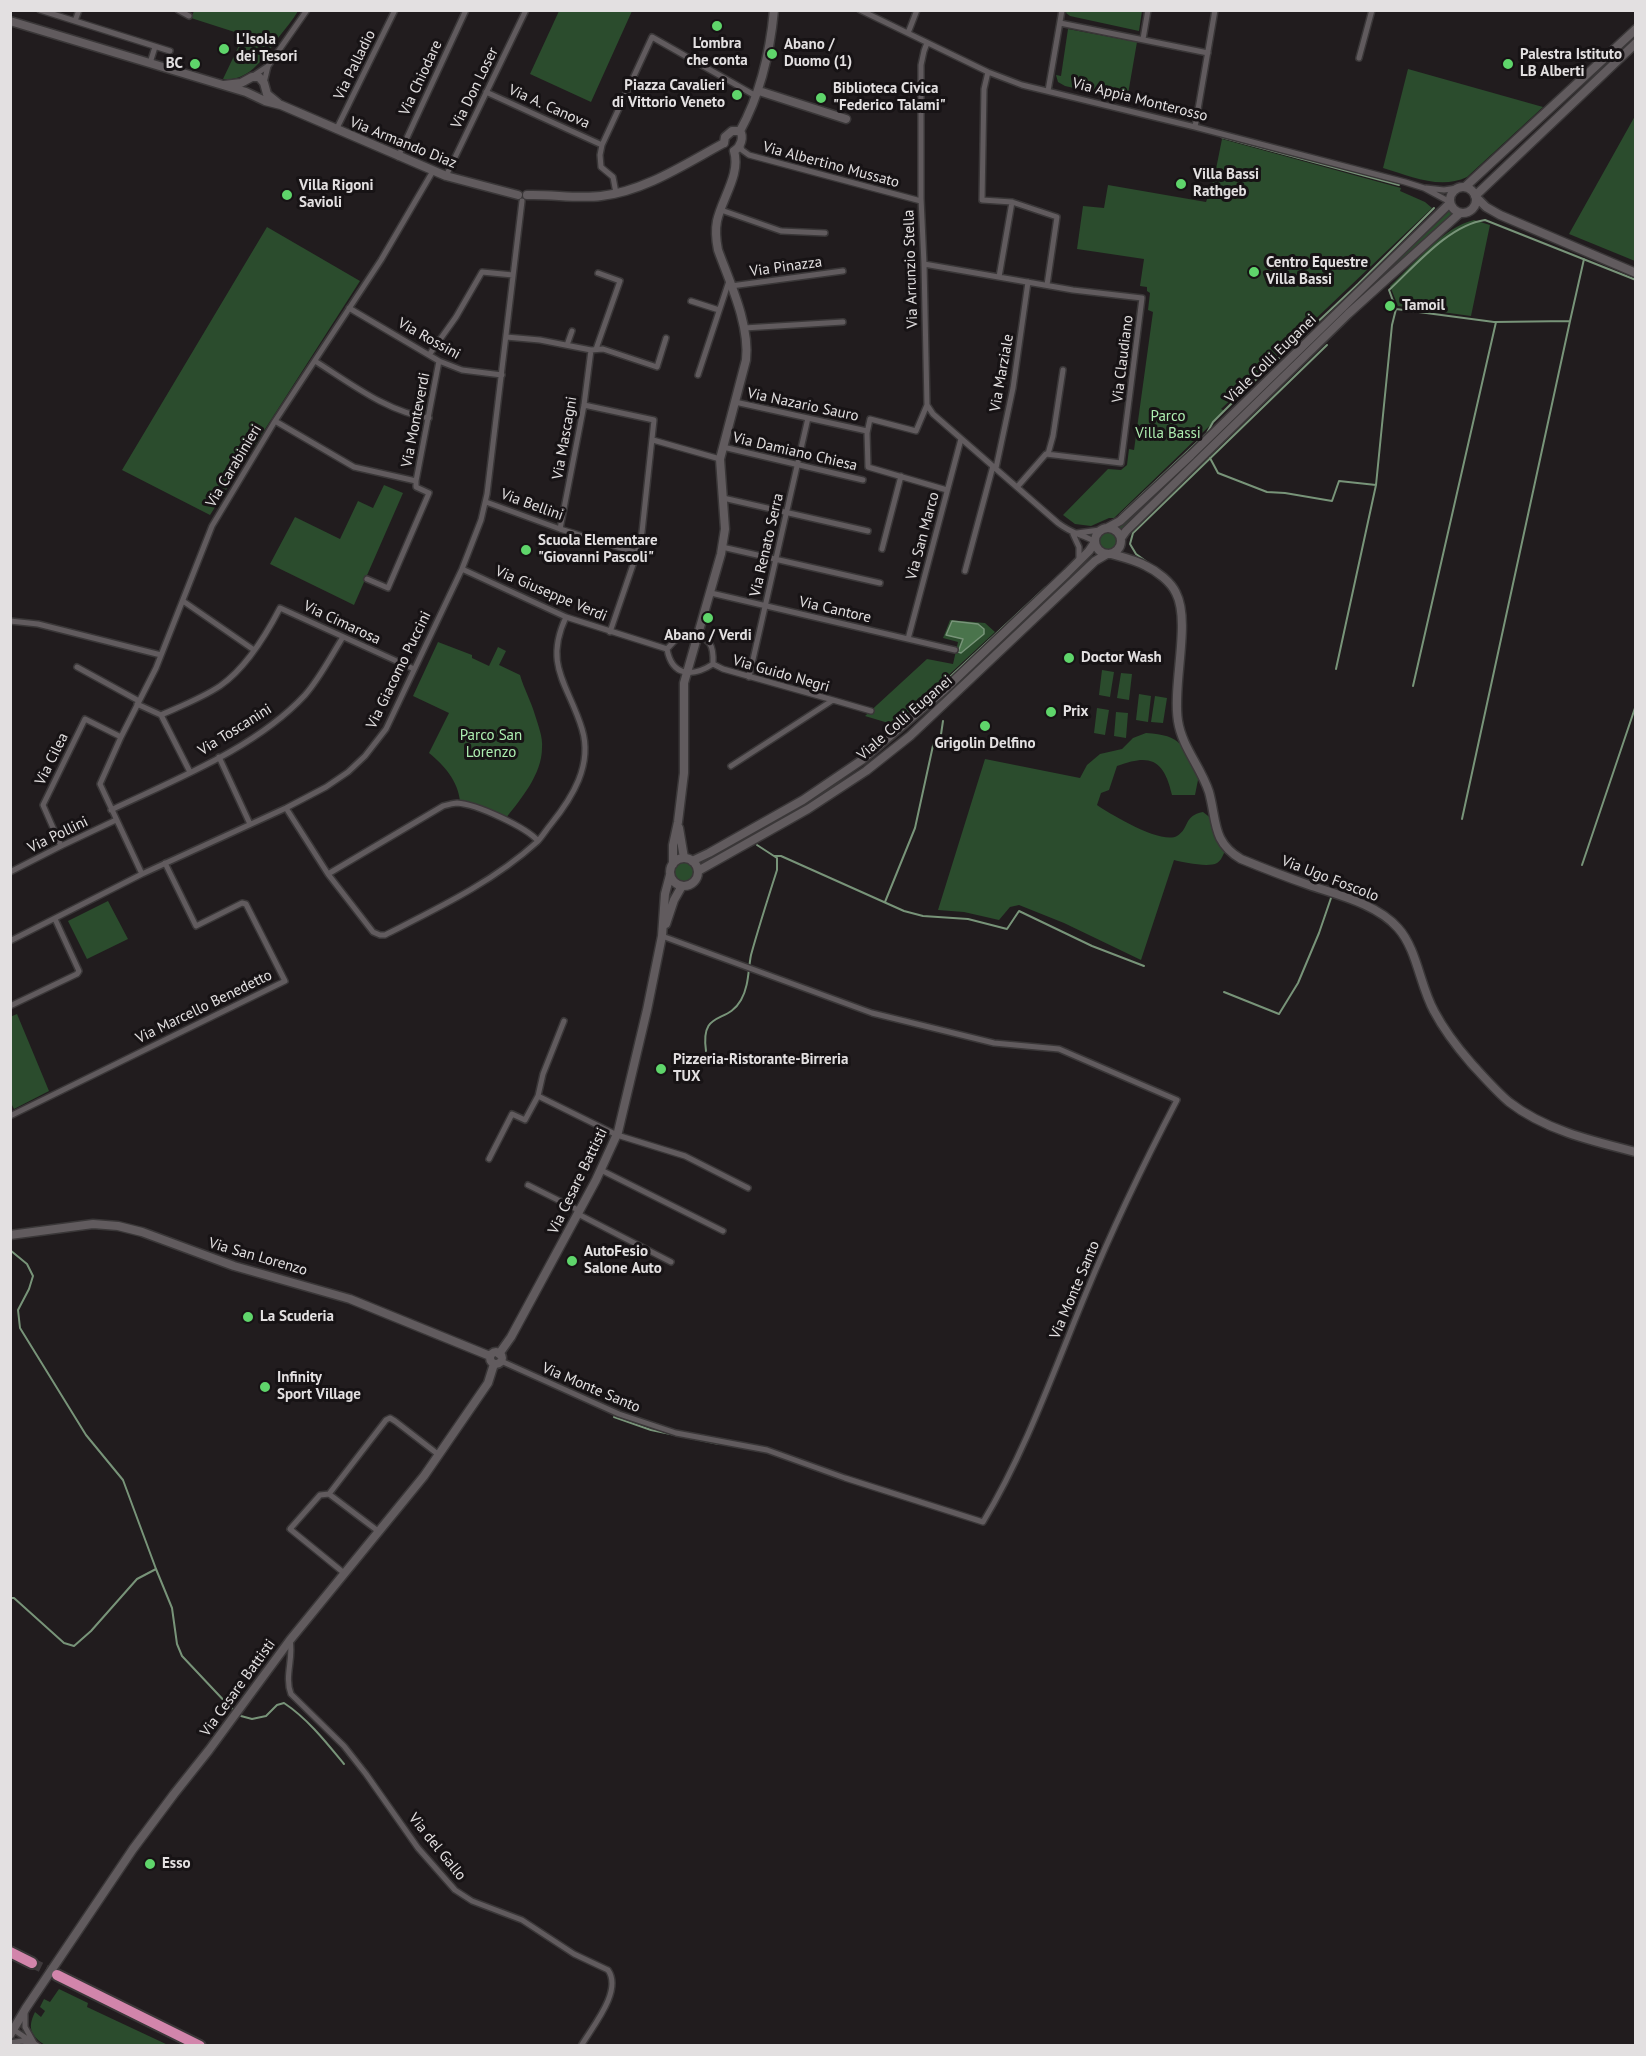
<!DOCTYPE html>
<html>
<head>
<meta charset="utf-8">
<style>
  body { margin:0 }
  #map { position:relative; width:1646px; height:2056px; overflow:hidden; background:#211c1e; font-family:"PT Sans",sans-serif }
  canvas { display:block }
  .frame { position:absolute; inset:0; border:12px solid #e3e0e1; pointer-events:none }
</style>
</head>
<body>
<div id="map">
<canvas width="1646" height="2056"></canvas>
<div class="frame"></div>
</div>
<script>
const c = document.querySelector('canvas').getContext('2d');
c.lineJoin = 'round';
function fillPath(path, color) { c.fillStyle = color; c.fill(path, 'evenodd'); }
function strokePath(path, color, width, dash) { c.strokeStyle = color; c.lineWidth = width; c.lineCap = dash ? 'butt' : 'round'; c.setLineDash(dash || []); c.stroke(path); }
function drawText(font, color, halo, rows, align = 'center') {
  c.font = font + ' "PT Sans",sans-serif'; c.lineWidth = 6; c.setLineDash([]); c.textBaseline = 'middle'; c.strokeStyle = halo; c.fillStyle = color; for (const [text, x, y, turn = 0] of rows) {
    c.save(); c.translate(x, y); c.rotate((+turn || 0) * Math.PI / 180); c.textAlign = isNaN(turn) ? turn : align; if (halo) c.strokeText(text, 0, 0); c.fillText(text, 0, 0); c.restore();
  }
}
const green = new Path2D(`
  M1067 10H1142V11L1139 31 1070 16 1066 13Z
  M194 11V10L298 11C293 20 285 29 278 38 264 57 250 82 223 79L244 35 191 18Z
  M559 11H632L591 102 530 74Z
  M1068 29 1137 42 1127 100 1065 86 1058 82 1056 75 1061 76Z
  M1408 69 1543 107 1467 177C1440 190 1410 176 1383 168Z
  M1635 116V261L1569 234Z
  M1222 139 1401 188 1400 191 1425 202 1432 208 1221 409 1225 411 1114 518H1109L1091 526 1075 524 1063 515 1108 469 1121 470 1127 465 1129 449 1134 450 1153 312 1148 310 1150 293 1147 291V287L1140 286 1144 259 1077 249 1083 206 1104 208 1108 185 1206 202 1214 179Z
  M1449 211 1452 214 1121 529 1119 527Z
  M1474 220 1490 225 1471 316 1398 306 1390 286C1413 265 1443 227 1474 220Z
  M267 227 360 281 210 515 122 470Z
  M384 485 403 493 354 605 270 564 295 517 340 539 358 501 373 508Z
  M1099 541a9 9 0 1 1 18 0a9 9 0 1 1-18 0Z
  M950 620 985 623 995 632 895 725 865 716 927 659 953 664 958 642 943 638Z
  M438 642 472 655V658L489 666 498 647 506 651 499 665 520 675C524 689 531 701 535 715 538 725 543 737 542 748 542 774 521 799 506 818L472 803 460 801C458 781 444 765 429 753L449 713 413 696Z
  M1102 670 1114 672 1110 697 1099 695Z
  M1121 673 1132 674 1129 700 1117 698Z
  M1139 694 1151 696 1148 722 1136 720Z
  M1155 696 1167 698 1163 723 1151 722Z
  M1097 708 1109 710 1105 735 1094 733Z
  M1116 712 1128 713 1126 738 1114 736Z
  M1146 733C1182 735 1183 746 1199 775L1195 795H1172C1164 760 1151 753 1117 766L1109 790 1101 793 1097 805C1110 814 1162 845 1177 836 1190 828 1183 816 1203 812L1212 819 1218 842 1225 851C1223 855 1221 861 1217 863 1208 868 1183 862 1174 860L1141 960 1064 923 1019 905 1010 907 999 920 964 912 938 910 985 759 1080 778 1087 765 1100 754 1122 749 1133 738Z
  M674 872a10 10 0 1 1 20 0a10 10 0 1 1-20 0Z
  M108 901 128 939 87 959 68 921Z
  M17 1014 49 1091 14 1109 10 1101V1017Z
  M59 1989 88 2003 87 2007 168 2045H45C31 2036 27 2028 35 2012L41 2017 45 2011 40 2007 44 1999 50 2002Z`);
const water = new Path2D(`
  M952 621 978 624 984 629V634L961 653 958 652 963 639 946 635Z`);
const stream = new Path2D(`
  M1221 137 1399 185
  M1584 259 1570 321 1494 322 1396 309 1389 290C1415 266 1449 225 1485 220L1636 280
  M1210 458 1218 473 1267 492 1285 493 1332 501 1339 481 1376 485
  M1120 515 1207 433 1213 422 1247 388 1358 284 1434 208
  M1147 562 1136 554 1130 544 1133 533 1327 345
  M1336 669 1376 485 1392 325 1396 309
  M1413 686 1496 322
  M921 704 1046 587
  M1462 819 1570 321
  M774 856H781L904 911 923 916 968 919 1007 929 1019 911 1092 946 1144 966
  M1582 865 1636 705
  M885 902 915 828 934 741H940L943 721
  M1224 992 1279 1014 1298 983 1319 933 1331 898
  M706 1051C700 1009 727 1025 741 1000 749 986 748 970 751 955 759 926 768 898 777 870V858L757 845
  M10 1250 27 1264 33 1276 29 1289 18 1310 20 1328 86 1435 123 1480 156 1569 172 1608 177 1644 182 1656 230 1707 241 1716 252 1719 266 1716 277 1705 284 1703C308 1719 326 1742 344 1764
  M614 1417 651 1430 719 1444
  M10 1598H14L64 1643 74 1646 91 1631 137 1579 156 1569`);
const highwayTunnel = new Path2D(`
  M32 1963 57 1975`);
const street = new Path2D(`
  M40 10 170 51
  M178 10 189 16
  M860 10 988 72 1022 85 1195 127 1405 182 1424 188 1450 202
  M75 21 79 10
  M1060 23 1208 53
  M908 33 917 10
  M1143 39 1148 10
  M927 43 924 51 921 65V198L924 264 927 405 933 414 1058 523C1072 534 1081 534 1094 541
  M1359 58 1372 10
  M150 63 155 47
  M988 72 984 89 982 200 1012 202 1057 217 1047 285
  M253 76 268 66 307 10
  M264 83 268 66
  M1048 91 1062 10
  M486 92 602 145
  M1195 127 1215 10
  M336 130 395 10
  M740 145 742 150 749 155 921 201
  M398 157 466 10
  M446 176 526 10
  M1426 188 1444 190 1457 188
  M616 193 613 177 601 167 600 155 602 145 652 37 756 96
  M721 210 781 231 825 233
  M924 264 1073 290 1142 298 1121 463 1046 454 1018 486
  M999 277 1012 202
  M731 286 843 271
  M691 301 719 310
  M349 308 439 361 462 370 502 375
  M744 328 843 322
  M506 337 540 340 591 350 603 349 657 367 666 338
  M567 345 572 331
  M596 349 620 281 598 273
  M429 355 456 317 482 272 513 275
  M315 361C350 383 387 412 429 418
  M698 375 729 281
  M735 402 867 431
  M584 405 654 420 642 532 637 553 610 632
  M927 405 916 431 870 419 867 433 868 467 947 490
  M275 421 354 467 416 481
  M653 440 720 459
  M723 447 863 480
  M1048 454 1053 436 1063 370
  M996 468 1013 388 1028 282
  M723 498 868 531
  M486 502 560 529 637 553
  M560 529 584 405 591 350
  M1077 533 1100 530
  M1073 534 1079 547V560
  M722 547 880 583
  M882 549 901 476
  M462 569 566 617 667 649
  M965 571 993 466
  M367 579 388 588 429 493 416 487V481L439 361
  M711 593 955 650
  M183 601 254 650
  M10 621 38 624 161 655
  M691 633C710 639 714 644 713 664 693 677 672 677 667 649L678 637Z
  M908 639 961 439
  M713 664 723 669 833 700 731 766
  M77 667 139 701
  M749 677 808 418
  M833 700 871 711
  M137 704 161 715 190 772
  M161 715C181 706 202 698 220 686 246 668 266 635 280 608L414 669
  M219 757 250 824
  M286 808 328 874 373 932 380 935H385C438 908 493 882 537 842 542 837 546 830 551 824 572 798 593 765 582 729 569 685 543 666 566 617
  M111 810C176 779 256 748 305 695 320 678 331 656 343 637
  M61 846 43 805 85 719 121 737
  M10 872 61 846 116 820
  M142 874 100 784 121 737 156 668 212 526 275 421 381 260 433 171
  M328 874 443 806C448 805 453 803 457 803 476 804 526 827 538 841
  M10 941 142 874 286 808 326 787 348 772 365 756 386 729 462 569 481 520 487 494 522 201
  M10 1006 77 974 79 971 55 919
  M564 1021 543 1074 538 1096 617 1135 685 1156 748 1188
  M10 1116 285 981 246 904 242 903 196 926 165 863
  M489 1159 512 1114 525 1120 538 1096
  M601 1170 723 1231
  M528 1185 580 1211
  M578 1214 671 1262
  M501 1361 619 1414 676 1433 767 1450 845 1478 983 1522C1026 1451 1054 1370 1086 1293 1113 1227 1144 1163 1177 1100L1059 1049 994 1043 872 1013 662 936
  M329 1494 378 1531
  M344 1573 290 1529 320 1495 329 1494 386 1420 390 1418 395 1421 439 1455
  M290 1640C294 1658 284 1676 291 1694L344 1746 366 1774 418 1848 455 1890 472 1901 522 1920 574 1954 608 1970C623 1991 592 2027 581 2046
  M25 2014V2027L34 2043
  M14 2030 38 2046
  M10 2043 22 2041 32 2043`);
const secondary = new Path2D(`
  M10 21 246 92 265 101 281 105 446 176 518 195
  M224 85 241 83 252 77H259L264 83 267 94 278 103
  M759 91 846 119
  M740 131C761 93 770 53 774 10
  M724 143 725 137 732 131H740
  M734 151C741 147 744 137 740 131
  M1465 187 1636 29
  M1450 200a13 13 0 1 1 26 0a13 13 0 1 1-26 0Z
  M527 195C552 194 577 199 601 196 645 191 685 164 724 143
  M1475 196 1636 43
  M1476 197 1486 207 1500 215 1636 273
  M1095 541a13 13 0 1 1 26 0a13 13 0 1 1-26 0Z
  M1107 528 1120 521 1191 455 1450 203
  M1121 538 1126 531 1348 314 1460 213
  M1111 554C1122 557 1135 560 1146 566 1157 571 1171 582 1176 593 1191 622 1172 685 1178 721 1182 747 1201 767 1209 792 1217 821 1212 842 1241 859 1263 868 1286 877 1309 885 1338 895 1377 904 1398 928 1417 949 1420 986 1434 1011 1444 1030 1457 1047 1471 1063 1483 1076 1495 1090 1509 1102 1545 1130 1592 1141 1636 1152
  M679 828 684 858
  M670 872a14 14 0 1 1 28 0a14 14 0 1 1-28 0Z
  M692 861 709 853 803 800 862 760 943 691 1067 573 1089 551 1095 542
  M673 864V845L678 822 684 773V683L721 554 725 529 720 459 746 360C750 325 730 283 718 250 716 240 715 231 717 221 722 198 741 174 734 151
  M698 871 808 809 866 771 910 736 1095 561 1107 554
  M666 924 674 900 682 886
  M10 1235 93 1224 118 1226 142 1232 234 1266 350 1299 490 1356
  M490 1358a6 6 0 1 1 12 0a6 6 0 1 1-12 0Z
  M499 1354 511 1337 596 1180 618 1132 647 1010 662 936 665 894 670 875
  M10 2035 26 2008 133 1849 174 1794 209 1750 290 1640 424 1476 488 1383 494 1364`);
const highway = new Path2D(`
  M10 1952 32 1963
  M57 1975 200 2046`);
const markers = [
  [717,26,6,"#5fd56b"],
  [224,49,6,"#5fd56b"],
  [772,54,6,"#5fd56b"],
  [195,64,6,"#5fd56b"],
  [1508,64,6,"#5fd56b"],
  [737,95,6,"#5fd56b"],
  [821,98,6,"#5fd56b"],
  [1181,184,6,"#5fd56b"],
  [287,195,6,"#5fd56b"],
  [1254,272,6,"#5fd56b"],
  [1390,306,6,"#5fd56b"],
  [526,550,6,"#5fd56b"],
  [708,618,6,"#5fd56b"],
  [1069,658,6,"#5fd56b"],
  [1051,712,6,"#5fd56b"],
  [985,726,6,"#5fd56b"],
  [661,1069,6,"#5fd56b"],
  [572,1261,6,"#5fd56b"],
  [248,1317,6,"#5fd56b"],
  [265,1387,6,"#5fd56b"],
  [150,1864,6,"#5fd56b"]
];
const poiNames = [
  ["L'Isola",236,40],
  ["dei Tesori",236,57],
  ["L'ombra",717,44,"center"],
  ["che conta",717,61,"center"],
  ["Abano /",784,45],
  ["Duomo (1)",784,62],
  ["Palestra Istituto",1520,55],
  ["LB Alberti",1520,72],
  ["BC",183,64,"right"],
  ["Piazza Cavalieri",725,86,"right"],
  ["di Vittorio Veneto",725,103,"right"],
  ["Biblioteca Civica",833,89],
  ["\"Federico Talami\"",833,106],
  ["Villa Bassi",1193,175],
  ["Rathgeb",1193,192],
  ["Villa Rigoni",299,186],
  ["Savioli",299,203],
  ["Centro Equestre",1266,263],
  ["Villa Bassi",1266,280],
  ["Tamoil",1402,306],
  ["Scuola Elementare",538,541],
  ["\"Giovanni Pascoli\"",538,558],
  ["Abano / Verdi",708,636,"center"],
  ["Doctor Wash",1081,658],
  ["Prix",1063,712],
  ["Grigolin Delfino",985,744,"center"],
  ["Pizzeria-Ristorante-Birreria",673,1060],
  ["TUX",673,1077],
  ["AutoFesio",584,1252],
  ["Salone Auto",584,1269],
  ["La Scuderia",260,1317],
  ["Infinity",277,1378],
  ["Sport Village",277,1395],
  ["Esso",162,1864]
];
const streetNames = [
  ["Via Palladio",355,65,-64],
  ["Via Chiodare",421,78,-65],
  ["Via Don Loser",475,88,-64],
  ["Via Appia Monterosso",1140,100,14],
  ["Via A. Canova",549,107,24],
  ["Via Armando Diaz",403,143,22],
  ["Via Albertino Mussato",831,165,15],
  ["Via Pinazza",786,267,-8],
  ["Via Arrunzio Stella",911,269,-92],
  ["Via Rossini",429,339,29],
  ["Via Claudiano",1123,359,-83],
  ["Viale Colli Euganei",1271,359,-44],
  ["Via Marziale",1002,373,-80],
  ["Via Nazario Sauro",803,405,12],
  ["Via Monteverdi",416,420,-79],
  ["Via Mascagni",565,438,-80],
  ["Via Damiano Chiesa",795,452,13],
  ["Via Carabinieri",234,466,-59],
  ["Via Bellini",532,505,20],
  ["Via San Marco",923,536,-75],
  ["Via Renato Serra",767,545,-77],
  ["Via Giuseppe Verdi",551,594,23],
  ["Via Cantore",835,610,13],
  ["Via Cimarosa",342,623,25],
  ["Via Giacomo Puccini",399,670,-64],
  ["Via Guido Negri",781,674,16],
  ["Viale Colli Euganei",905,718,-41],
  ["Via Toscanini",235,730,-32],
  ["Via Cilea",52,759,-64],
  ["Via Pollini",58,835,-26],
  ["Via Ugo Foscolo",1330,879,21],
  ["Via Marcello Benedetto",204,1007,-26],
  ["Via Cesare Battisti",578,1181,-64],
  ["Via San Lorenzo",258,1257,16],
  ["Via Monte Santo",1075,1290,-67],
  ["Via Monte Santo",591,1388,23],
  ["Via Cesare Battisti",238,1688,-54],
  ["Via del Gallo",437,1847,51]
];
const parkNames = [
  ["Parco",1168,417],
  ["Villa Bassi",1168,434],
  ["Parco San",491,736],
  ["Lorenzo",491,753]
];
fillPath(green, '#2b4c2d');
fillPath(water, '#4a744c');
strokePath(water, '#789479', 1.5);
strokePath(stream, '#789479', 2);
strokePath(highwayTunnel, '#3e393b', 10, [10, 5]);
strokePath(street, '#3a3738', 8);
strokePath(secondary, '#3a3738', 11);
strokePath(highway, '#3a3738', 14);
strokePath(street, '#615b5e', 5);
strokePath(secondary, '#615b5e', 8);
strokePath(highway, '#d285ab', 10);
for (const [x, y, r, color] of markers) { const dot = new Path2D(); dot.arc(x, y, r, 0, 2 * Math.PI); c.fillStyle = color; c.fill(dot); strokePath(dot, '#171315', 2); }
drawText('bold 15px', '#e3e0e1', '#171315', poiNames, 'left');
drawText('15px', '#e3e0e1', '#171315', streetNames);
drawText('15px', '#adeeb0', '#171315', parkNames);
</script>
</body>
</html>
